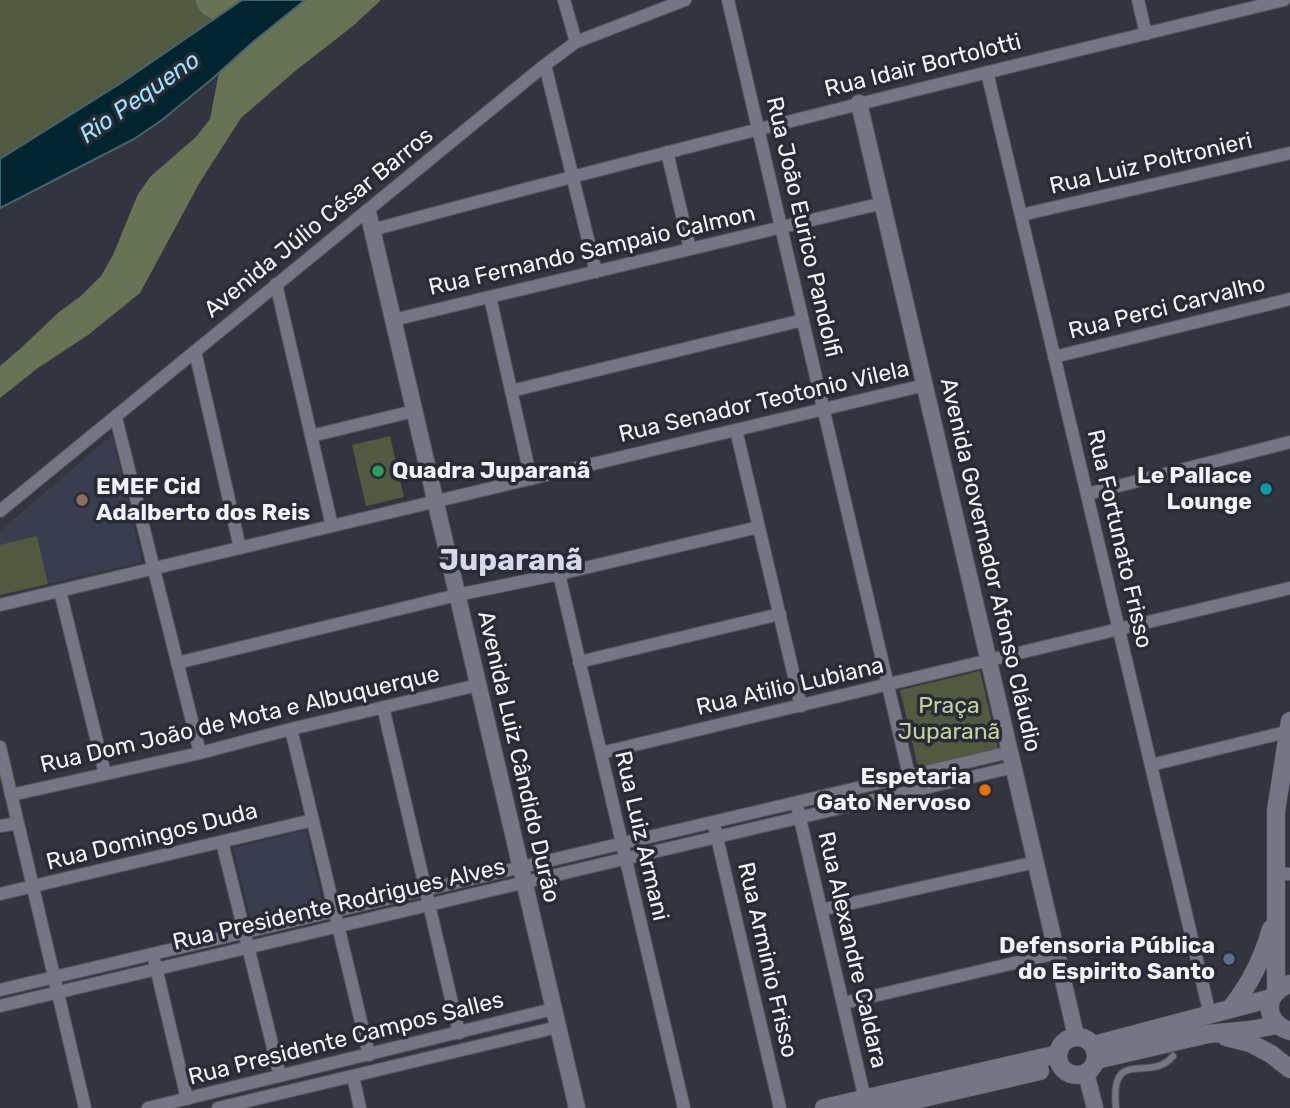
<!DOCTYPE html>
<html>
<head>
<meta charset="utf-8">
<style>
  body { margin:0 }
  canvas { display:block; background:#32353f }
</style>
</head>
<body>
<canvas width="1290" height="1108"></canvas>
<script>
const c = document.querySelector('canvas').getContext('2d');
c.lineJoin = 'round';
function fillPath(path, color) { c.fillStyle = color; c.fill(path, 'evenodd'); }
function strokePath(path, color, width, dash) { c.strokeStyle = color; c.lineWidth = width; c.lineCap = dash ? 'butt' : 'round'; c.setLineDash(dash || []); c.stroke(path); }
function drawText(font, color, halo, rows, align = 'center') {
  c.font = font + ' Rubik,sans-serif'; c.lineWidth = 7; c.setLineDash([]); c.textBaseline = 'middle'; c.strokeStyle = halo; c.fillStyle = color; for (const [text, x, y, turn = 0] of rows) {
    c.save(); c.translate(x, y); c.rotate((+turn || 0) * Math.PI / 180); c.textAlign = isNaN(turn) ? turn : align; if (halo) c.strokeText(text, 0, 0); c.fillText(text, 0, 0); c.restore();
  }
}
const built = new Path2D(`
  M112 435 142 562 0 595V531Z
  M305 830 323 905 252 923 233 848Z`);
const green = new Path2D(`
  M0 0H195C198 12 204 15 214 20L121 83 0 159Z
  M390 436 404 497 366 506 352 445Z
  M37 536 48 584 0 595V545Z
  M980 671 998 748 918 767 900 690Z`);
const forest = new Path2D(`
  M195 0H242L214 20C204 15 198 12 195 0Z
  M305 0H381L353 26 294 72 241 118 200 182 140 293 88 335 38 368 0 398V366L21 348 59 312 81 296 101 276 113 255 138 194 151 176 196 137 210 119 219 72 253 42Z`);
const water = new Path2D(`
  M242 0H305L253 42 212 79 162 120 134 139 0 208V159L121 83Z`);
const service = new Path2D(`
  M1116 1108C1109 1045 1151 1084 1173 1056`);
const minor = new Path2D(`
  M564 0 576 42
  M728 0 911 784
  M1138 0 1146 34
  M545 65 596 272
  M987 72 1210 1015
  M667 152 690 249
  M1021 215 1290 153
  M372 230C675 148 979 74 1284 0
  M276 284 332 526
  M490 297 531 479
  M393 320 883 203
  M195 351 240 548
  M1054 357 1290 299
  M511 391 803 320
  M116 418 200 753
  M736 430 801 706
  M311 436 414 411
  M1087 494 1290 442
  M0 511 545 65 576 42 685 0
  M559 574 684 1108
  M60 591 105 774
  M0 605 925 385
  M579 662 780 614
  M177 663 457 595 559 574 759 527
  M383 707 459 1033
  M291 729 369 1055
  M0 747 85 1108
  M601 753 1290 588
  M1151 765 1290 731
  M11 795 200 753 291 729 478 685
  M798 810 867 1108
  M0 826 18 823
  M715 829 780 1108
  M222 842 280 1076
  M1275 874H1290
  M0 894 313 820
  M821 910 1036 862
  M155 963 187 1099
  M0 990 1010 752
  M844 1003 1057 953
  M0 1006 1014 767
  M353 1076 360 1108
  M148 1108 553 1009
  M218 1108 558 1027`);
const tertiary = new Path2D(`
  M859 103 1076 1036
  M368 212 577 1108
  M1086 1073 1095 1108`);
const secondary = new Path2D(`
  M1290 984C1263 992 1263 1023 1290 1031
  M1276 991V811L1290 721
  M1231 1008C1250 984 1263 958 1271 929
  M1058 1056a19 19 0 1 1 38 0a19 19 0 1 1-38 0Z
  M1226 1037 1250 1043 1271 1054 1290 1069
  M1094 1045 1272 998
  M1096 1060 1208 1034 1250 1030 1277 1025
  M824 1108 1058 1054
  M880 1108 1040 1071`);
const markers = [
  [378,471,7,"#2e9e5b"],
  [1266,489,7,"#0f9aa8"],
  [82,500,7,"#8d6e63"],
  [985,790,7,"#e8710a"],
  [1229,959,7,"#5c6f8a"]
];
const streetNames = [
  ["Rua Idair Bortolotti",923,66,-14],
  ["Rua Luiz Poltronieri",1151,164,-13],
  ["Avenida Júlio César Barros",319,223,-39],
  ["Rua João Eurico Pandolfi",803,227,77],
  ["Rua Fernando Sampaio Calmon",592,251,-13],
  ["Rua Perci Carvalho",1167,308,-14],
  ["Rua Senador Teotonio Vilela",764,402,-13],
  ["Rua Fortunato Frisso",1119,539,77],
  ["Avenida Governador Afonso Cláudio",990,565,77],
  ["Rua Atilio Lubiana",790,687,-13],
  ["Rua Dom João de Mota e Albuquerque",240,720,-13],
  ["Avenida Luiz Cândido Durão",518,757,77],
  ["Rua Luiz Armani",641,836,77],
  ["Rua Domingos Duda",152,837,-14],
  ["Rua Presidente Rodrigues Alves",339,905,-13],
  ["Rua Alexandre Caldara",852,950,77],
  ["Rua Arminio Frisso",767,960,77],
  ["Rua Presidente Campos Salles",346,1039,-14]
];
const poiNames = [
  ["Quadra Juparanã",392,471,"left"],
  ["Le Pallace",1252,476],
  ["Lounge",1252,502],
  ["EMEF Cid",96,487,"left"],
  ["Adalberto dos Reis",96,513,"left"],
  ["Espetaria",971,777],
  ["Gato Nervoso",971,803],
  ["Defensoria Pública",1215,946],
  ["do Espirito Santo",1215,972]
];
const parkNames = [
  ["Praça",949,706],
  ["Juparanã",949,732]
];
const waterNames = [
  ["Rio Pequeno",140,98,-35]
];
const districtNames = [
  ["Juparanã",511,561]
];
fillPath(built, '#393e4e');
fillPath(green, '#515941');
fillPath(forest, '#687255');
fillPath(water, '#00252f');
strokePath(water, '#48636c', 2);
strokePath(service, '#52555d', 8);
strokePath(minor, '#52555d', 14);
strokePath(tertiary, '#52555d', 18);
strokePath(secondary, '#52555d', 19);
strokePath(service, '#747783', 6);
strokePath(minor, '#747783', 12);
strokePath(tertiary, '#747783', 16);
strokePath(secondary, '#747783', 18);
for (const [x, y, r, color] of markers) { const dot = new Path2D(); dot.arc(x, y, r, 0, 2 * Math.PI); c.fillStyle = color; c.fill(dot); strokePath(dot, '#282b35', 2.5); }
drawText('23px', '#f0f3f9', '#282b35', streetNames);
drawText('bold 23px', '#f0f3f9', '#282b35', poiNames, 'right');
drawText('23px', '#c0d39c', '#282b35', parkNames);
drawText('italic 24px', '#9de3f9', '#282b35', waterNames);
drawText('bold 30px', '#d6dae7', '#282b35', districtNames);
</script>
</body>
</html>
